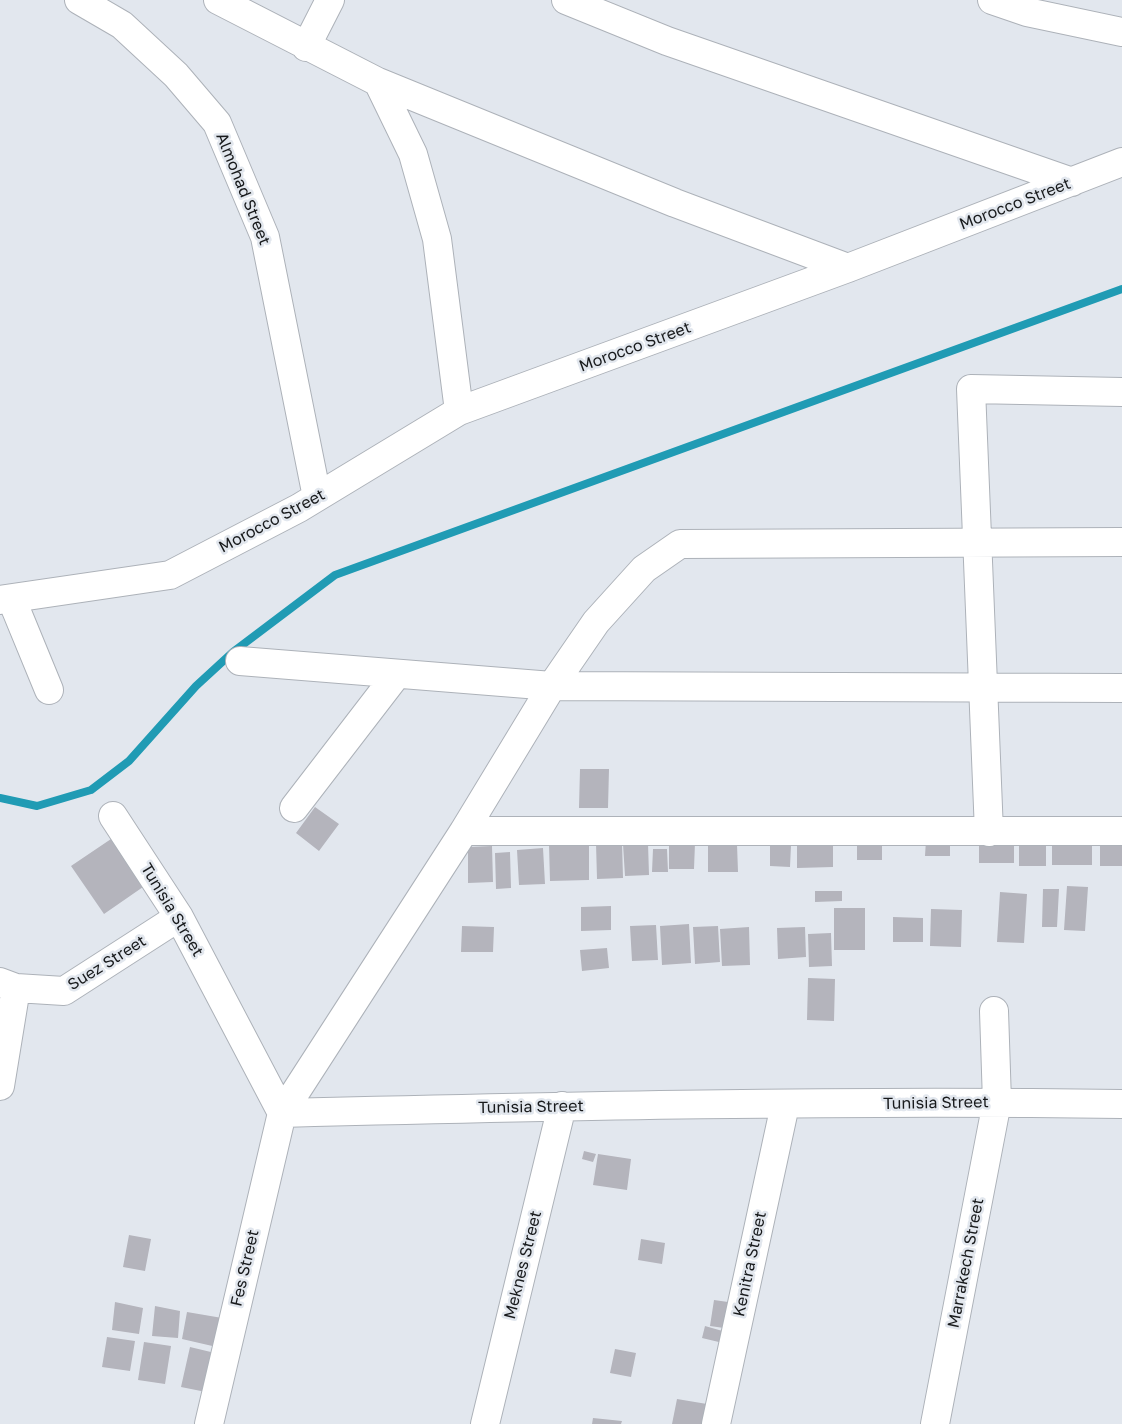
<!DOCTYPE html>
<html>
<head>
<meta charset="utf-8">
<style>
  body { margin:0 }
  canvas { display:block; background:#e2e7ee }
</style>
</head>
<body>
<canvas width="1122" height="1424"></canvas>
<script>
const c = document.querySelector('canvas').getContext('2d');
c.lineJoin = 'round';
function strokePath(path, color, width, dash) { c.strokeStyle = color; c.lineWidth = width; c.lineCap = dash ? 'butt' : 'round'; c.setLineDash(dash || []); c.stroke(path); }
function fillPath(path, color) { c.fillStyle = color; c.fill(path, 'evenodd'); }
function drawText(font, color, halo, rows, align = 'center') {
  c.font = font + ' "Golos Text",sans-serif'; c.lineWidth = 5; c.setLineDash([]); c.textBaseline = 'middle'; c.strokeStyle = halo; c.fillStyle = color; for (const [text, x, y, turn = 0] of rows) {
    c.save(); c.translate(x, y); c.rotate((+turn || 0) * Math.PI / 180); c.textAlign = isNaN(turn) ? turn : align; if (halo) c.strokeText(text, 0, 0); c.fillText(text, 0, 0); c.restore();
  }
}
const stream = new Path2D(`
  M0 798 37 806 91 790 129 761 196 686 233 652 335 575 1122 289`);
const building = new Path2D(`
  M580 769H609L608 808H579Z
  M315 807 339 824 319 851 296 833Z
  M111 839 143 887 104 914 71 866Z
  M926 840H950V856H925Z
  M622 842 623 878 597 879 596 843Z
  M882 842V860H857V843Z
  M589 843V880L550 881 549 844Z
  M648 843 649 875 625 876 623 844Z
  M669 843H695L694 869H669Z
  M797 843H833V867L797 868Z
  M979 843H1014V863H979Z
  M1052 843H1092V865H1052Z
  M1100 843H1122V866H1100Z
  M708 844H737L738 872H708Z
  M770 844 791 845 790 867 770 866Z
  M1019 845H1046V866H1019Z
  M492 846 493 882 468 883V847Z
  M543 848 545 884 519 885 517 850Z
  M653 849H667L668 872H652Z
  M510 852 511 888 496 889 495 853Z
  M1067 886 1088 887 1085 931 1064 930Z
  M1043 889H1059L1057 927H1042Z
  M815 891H842V901L815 902Z
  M1000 892 1027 894 1024 943 997 942Z
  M611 906V930L581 931V907Z
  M834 908H865V950H834Z
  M931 909 962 910 961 947 930 946Z
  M893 917 923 918V942H893Z
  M689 924 691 963 662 965 660 926Z
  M656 925 658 960 632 961 630 926Z
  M462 926 494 927 493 952H461Z
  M718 926 720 962 695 964 693 927Z
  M749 927 750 965 722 966 720 929Z
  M805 927 806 957 778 959 777 928Z
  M831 933 832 966 809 967 808 934Z
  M607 948 609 968 582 971 580 950Z
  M808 978 835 979 834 1021 807 1020Z
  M584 1151 596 1154 593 1162 582 1159Z
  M598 1154 631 1159 627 1190 593 1185Z
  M129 1235 151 1239 145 1271 123 1267Z
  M641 1239 665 1243 662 1264 638 1260Z
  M714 1300 735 1303 731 1329 710 1326Z
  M115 1302 143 1308 139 1334 112 1330Z
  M155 1306 180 1311 178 1338 152 1336Z
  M187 1312 228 1319 221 1348 182 1339Z
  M705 1326 726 1332 723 1343 702 1338Z
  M107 1337 135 1341 130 1371 102 1367Z
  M144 1342 171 1346 165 1384 138 1380Z
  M190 1347 215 1353 206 1392 181 1387Z
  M615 1349 636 1353 631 1377 610 1373Z
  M677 1399 707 1404 704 1424H672Z
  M593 1418 622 1421 621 1424H592Z`);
const minor = new Path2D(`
  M79 0 122 25 176 75 217 123 265 237 317 497
  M218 0 378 82 675 203 848 268
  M566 0 667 41 1072 182
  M992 0 1027 12 1122 32
  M306 47 330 0
  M378 82 413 154 437 239 459 411
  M0 600 170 575 299 508 459 411 848 268 1122 162
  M12 600 49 690
  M240 661 552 686 1122 688
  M294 808 397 674
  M113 816 179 917 282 1113C562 1106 842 1100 1122 1104
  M464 831H1122
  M989 832 971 389 1122 392
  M0 982 16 988 64 991 179 917
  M0 1086 16 988
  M209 1424 282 1113 464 831 552 686 596 622 644 569 680 544 1122 542
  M485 1424 562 1106
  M716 1424 785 1105
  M935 1424 997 1102 994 1011`);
const streetNames = [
  ["Almohad Street",243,189,68],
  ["Morocco Street",1015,204,-21],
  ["Morocco Street",635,347,-20],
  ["Morocco Street",272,521,-28],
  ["Tunisia Street",172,910,59],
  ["Suez Street",107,963,-32],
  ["Tunisia Street",936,1103,-1],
  ["Tunisia Street",531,1107,-1],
  ["Marrakech Street",966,1263,-79],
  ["Kenitra Street",750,1264,-78],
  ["Meknes Street",523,1265,-76],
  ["Fes Street",245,1268,-77]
];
strokePath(stream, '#209bb4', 8);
fillPath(building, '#b4b4bc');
strokePath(minor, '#adb2b9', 30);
strokePath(minor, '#fff', 28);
drawText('16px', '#181a1c', '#e2e7ee', streetNames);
</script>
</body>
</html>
